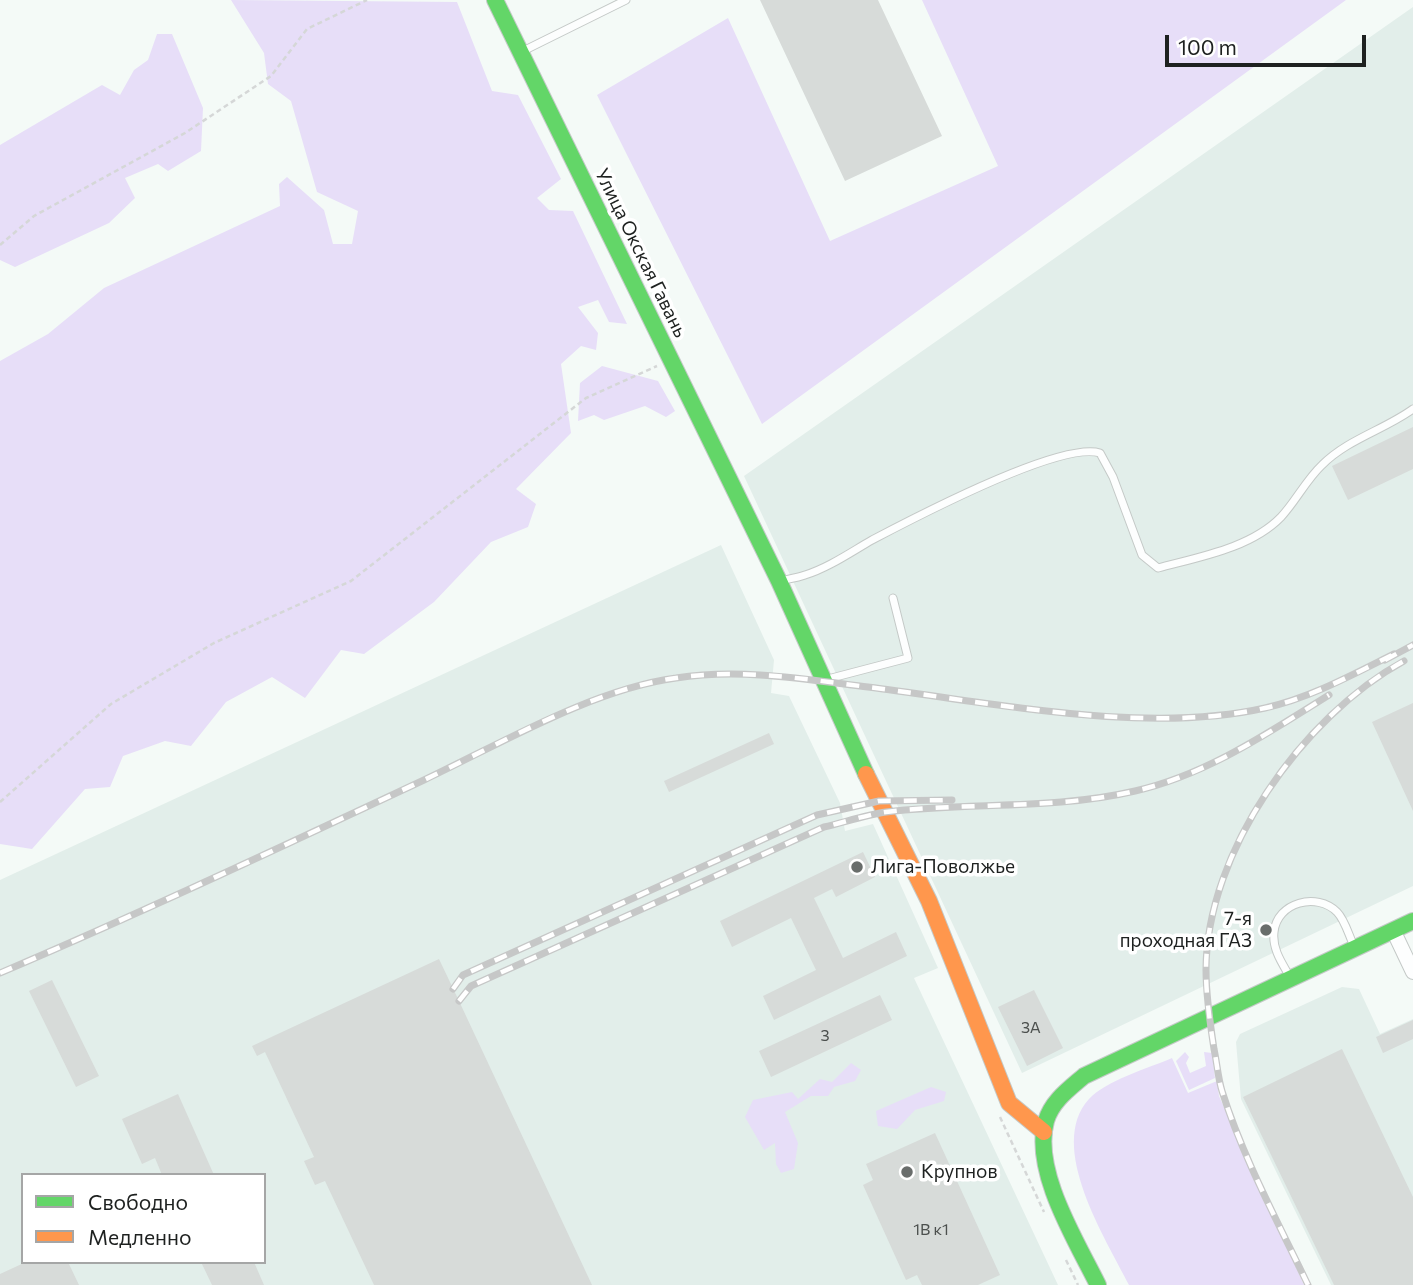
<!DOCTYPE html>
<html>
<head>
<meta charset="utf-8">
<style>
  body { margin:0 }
  #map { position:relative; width:1413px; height:1285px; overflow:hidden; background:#f4faf7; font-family:Commissioner,sans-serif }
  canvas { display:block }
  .legend { position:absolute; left:21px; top:1173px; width:245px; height:91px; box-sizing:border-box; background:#fff; border:2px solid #a5a6a6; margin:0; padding:9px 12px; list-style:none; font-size:21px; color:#1e2120 }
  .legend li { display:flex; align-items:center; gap:14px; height:35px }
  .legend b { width:35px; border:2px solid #a5a6a6 }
  .scale { position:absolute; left:1165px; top:35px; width:201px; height:32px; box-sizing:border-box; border:4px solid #1e2120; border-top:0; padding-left:9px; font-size:21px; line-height:24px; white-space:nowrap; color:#1e2120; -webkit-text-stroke:5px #fff; paint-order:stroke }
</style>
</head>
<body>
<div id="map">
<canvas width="1413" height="1285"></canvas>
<ul class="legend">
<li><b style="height:9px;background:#63d668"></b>Свободно</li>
<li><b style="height:9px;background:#ff974d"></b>Медленно</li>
</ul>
<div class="scale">100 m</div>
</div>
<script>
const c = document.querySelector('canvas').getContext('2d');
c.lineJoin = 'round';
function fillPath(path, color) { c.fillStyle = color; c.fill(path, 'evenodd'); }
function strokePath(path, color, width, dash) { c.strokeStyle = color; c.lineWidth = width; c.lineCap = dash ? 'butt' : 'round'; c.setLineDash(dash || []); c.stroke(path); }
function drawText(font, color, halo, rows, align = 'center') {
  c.font = font + ' Commissioner,sans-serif'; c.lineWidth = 7; c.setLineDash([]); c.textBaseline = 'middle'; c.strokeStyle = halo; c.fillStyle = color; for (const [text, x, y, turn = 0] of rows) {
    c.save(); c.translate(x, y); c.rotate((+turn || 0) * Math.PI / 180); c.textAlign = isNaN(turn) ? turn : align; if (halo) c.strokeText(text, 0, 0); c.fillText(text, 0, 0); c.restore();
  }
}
const built = new Path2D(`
  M1413 7V886L1022 1073 744 476Z
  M721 545 774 660 771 693 789 696 840 803 845 831 873 824 938 968 914 978 1058 1285H0V880ZM23 1175H264V1262H23Z
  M1342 987 1359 989 1380 1034 1413 1019V1285H1331L1241 1099 1236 1042 1240 1034Z`);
const green = new Path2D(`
  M231 0 457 2 492 91 518 95 561 179 537 198 549 210 573 211 627 324 609 322 598 300 578 307 598 333 596 350 581 346 561 364 571 433 516 489 536 504 528 527 491 542 434 602 364 654 341 650 305 698 272 677 226 702 191 746 165 741 123 756 110 787 85 789 32 849 0 844V361L48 334 104 288 280 206 279 184 287 177 324 210 333 244H352L358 211 317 192 291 101 268 84 264 53Z
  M922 0H1346L762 424 597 95 728 18 830 241 998 166Z
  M157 34H172L203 108 201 151 168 171 158 164 125 178 135 198 109 223 15 267 0 260V145L102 85 120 95 134 70 148 60Z
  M602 366 658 381 675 411 666 417 645 406 604 420 594 415 578 421 580 383Z
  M1185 1052 1189 1057 1186 1063 1190 1073 1206 1066 1204 1052 1212 1053 1215 1078 1189 1090 1176 1061Z
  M1172 1058 1188 1093 1217 1081 1219 1096 1304 1285H1129C1106 1239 1046 1146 1089 1099 1105 1081 1149 1068 1172 1058Z
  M851 1063 861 1070 855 1081 834 1087 828 1096H811L785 1112 798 1143 794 1169 781 1173 776 1164 775 1143 764 1150 745 1117 753 1100 792 1092 798 1099 820 1079 832 1082Z
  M931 1087 946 1092 944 1101 915 1110 897 1129 878 1126 876 1111Z`);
const building = new Path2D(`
  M760 0H878L942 136 845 181Z
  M1413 427V469L1348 500 1332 466Z
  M1413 703V811L1372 722Z
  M769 733 774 744 669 792 664 781Z
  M863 852 875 877 836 897 832 889 814 898 843 958 896 932 907 956 774 1020 763 996 816 970 791 918 732 947 720 921Z
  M439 959 459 1001 592 1285H374L325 1181 315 1185 304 1161 314 1157 265 1052 257 1056 252 1046Z
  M52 980 99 1076 76 1087 29 991Z
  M1034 990 1063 1048 1027 1066 998 1007Z
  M880 995 892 1020 771 1077 759 1051Z
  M1413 1020V1039L1383 1053 1376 1037Z
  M1342 1049 1413 1197V1285H1334L1243 1097Z
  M178 1094 214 1175H162L155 1158 142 1164 122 1119Z
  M935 1133 1000 1275 978 1285H922L917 1275 906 1280 863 1185 873 1180 866 1164Z
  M26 1262H68L79 1285H0V1274Z
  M201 1262H254L264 1285H212Z`);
const path = new Path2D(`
  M0 245 34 216 185 133 271 76 307 29 367 0
  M0 802 111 704 214 643 351 581 586 398 657 366
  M1000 1117 1044 1212
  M1066 1260 1078 1285`);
const lane = new Path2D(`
  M521 52 626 0
  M779 581C788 579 797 578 805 575 828 568 851 552 872 540 912 519 1060 441 1100 453L1113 477 1142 555 1158 568C1199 557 1251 548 1281 517 1296 501 1306 480 1322 465 1348 439 1384 430 1413 409
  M824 680 908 658 893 598
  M1290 977C1282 963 1272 949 1274 932 1277 902 1317 892 1337 912 1345 920 1349 936 1354 946`);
const street = new Path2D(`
  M1393 930 1413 972`);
const fast = new Path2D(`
  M495 0 779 581 866 774
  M1098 1285C1077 1242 1032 1171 1046 1121 1052 1101 1069 1089 1084 1076L1413 921`);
const slow = new Path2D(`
  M866 774 929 901 1009 1103 1044 1132`);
const rail = new Path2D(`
  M1385 660 1413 645
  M0 973C143 912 283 846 424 780 500 744 593 689 676 678 740 668 804 679 868 687 989 702 1145 735 1265 708 1310 698 1352 675 1394 654
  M453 989 463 975 817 815 879 801 952 800
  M459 1001 471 986 824 827C845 822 866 815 886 812 969 802 1054 810 1135 791 1206 775 1268 733 1329 695
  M1308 1285C1278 1222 1243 1158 1222 1091 1218 1078 1217 1063 1214 1049 1210 1023 1206 997 1206 970 1206 852 1303 716 1404 661`);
const markers = [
  [857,867,7,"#696d6b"],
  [1266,930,7,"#696d6b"],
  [907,1172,7,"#696d6b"]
];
const numberNames = [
  ["3А",1031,1028],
  ["3",825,1036],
  ["1В к1",931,1230]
];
const streetNames = [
  ["Улица Окская Гавань",641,253,64]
];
const poiNames = [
  ["Лига-Поволжье",871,867],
  ["7-я",1252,919,"right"],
  ["проходная ГАЗ",1252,941,"right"],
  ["Крупнов",921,1172]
];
fillPath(built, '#e2eeea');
fillPath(green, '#e7def8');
fillPath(building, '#d7dbd9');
strokePath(lane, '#c4c9c7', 9);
strokePath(street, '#c4c9c7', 16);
strokePath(fast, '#c4c9c7', 18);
strokePath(slow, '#c4c9c7', 18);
strokePath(path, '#d5d7d7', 2.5, [5, 3.5]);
strokePath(lane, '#fdfefe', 7);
strokePath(street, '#fdfefe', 14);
strokePath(fast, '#63d668', 16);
strokePath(slow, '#ff974d', 16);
strokePath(rail, '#c6c7c7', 7);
strokePath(rail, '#fff', 4.5, [13]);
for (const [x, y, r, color] of markers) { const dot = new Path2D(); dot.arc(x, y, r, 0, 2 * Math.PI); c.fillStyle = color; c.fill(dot); strokePath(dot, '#fff', 2.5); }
drawText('16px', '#4c504e', null, numberNames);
drawText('19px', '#1e2120', '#fff', streetNames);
drawText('19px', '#1e2120', '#fff', poiNames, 'left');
</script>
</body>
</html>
